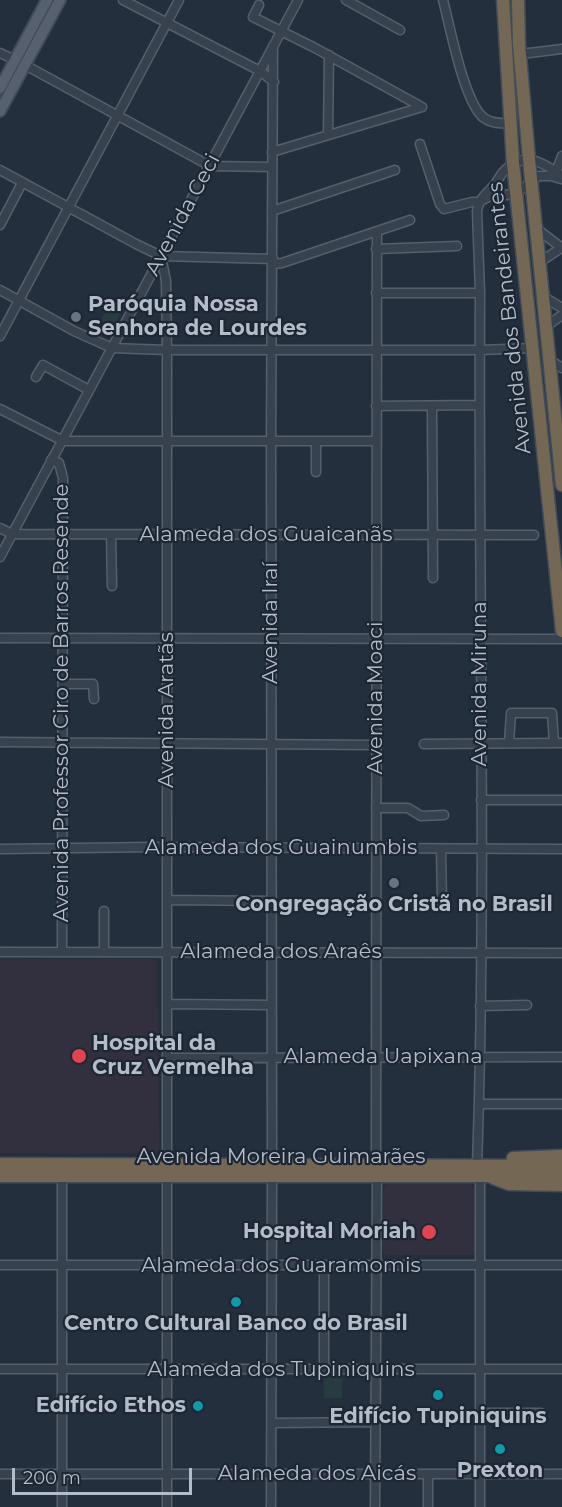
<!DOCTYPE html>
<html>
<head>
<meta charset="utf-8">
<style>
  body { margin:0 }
  #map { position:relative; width:562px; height:1507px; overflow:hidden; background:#242f3e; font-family:Montserrat,sans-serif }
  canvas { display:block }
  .scale { position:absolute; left:12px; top:1468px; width:180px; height:27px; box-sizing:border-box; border:3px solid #b4bcc9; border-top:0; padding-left:8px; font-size:18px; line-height:21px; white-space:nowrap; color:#b4bcc9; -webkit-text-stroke:4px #1d2633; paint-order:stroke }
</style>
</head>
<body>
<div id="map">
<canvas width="562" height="1507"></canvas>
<div class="scale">200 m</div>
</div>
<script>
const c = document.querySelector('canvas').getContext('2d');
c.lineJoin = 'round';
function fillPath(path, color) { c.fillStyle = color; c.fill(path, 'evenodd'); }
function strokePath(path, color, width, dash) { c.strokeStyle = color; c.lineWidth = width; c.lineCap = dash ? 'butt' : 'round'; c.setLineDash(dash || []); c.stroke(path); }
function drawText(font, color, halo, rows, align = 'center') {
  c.font = font + ' Montserrat,sans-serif'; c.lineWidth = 4.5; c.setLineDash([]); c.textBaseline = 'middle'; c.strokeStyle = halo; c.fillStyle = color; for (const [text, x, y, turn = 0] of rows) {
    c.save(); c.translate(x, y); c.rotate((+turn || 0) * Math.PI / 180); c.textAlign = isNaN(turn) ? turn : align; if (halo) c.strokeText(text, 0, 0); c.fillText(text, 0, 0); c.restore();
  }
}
const medical = new Path2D(`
  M0 959H152L157 961 159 1148 157 1153 61 1154 0 1153Z
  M387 1184H471L474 1188 475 1253 472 1255H386L383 1252V1189Z`);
const green = new Path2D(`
  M108 306 121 313 110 336 97 329Z
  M324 1377H342V1398H324Z`);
const minor = new Path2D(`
  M123 0 260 71 274 82
  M346 0 400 30
  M443 0C450 26 464 103 484 118 492 124 502 123 511 124
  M259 5 253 17 315 48 422 107
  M0 53 15 60
  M521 54 562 49
  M25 65 210 166 272 167
  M328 135 329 55
  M420 144 440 204 444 209 472 202H479L496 193 507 195 518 192 539 176H551L561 179
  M272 152 422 107
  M0 170 136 244 161 256 273 259
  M556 172 562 156
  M272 211 395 170
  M0 225 22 183
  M537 229 562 248
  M376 249 457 246
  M161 256 166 281 167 350V1164
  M540 262 561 248
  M273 264 282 263 410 220
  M0 290 74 331 112 348 167 350H480L533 348
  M376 293H480
  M544 297 562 308
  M547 326 562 315
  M0 336 179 0
  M550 360 562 368
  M36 377 43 365 89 390
  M376 406 479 405
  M432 406 433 578
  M0 409 63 441H375
  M316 442V472
  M51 460 59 463 63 478 62 952
  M0 528 12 534 534 535
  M111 535 112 586
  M0 557 298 0
  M0 638 562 639
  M63 684H93L94 699
  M0 742 376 745
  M509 743 511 713H552L554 743
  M424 744 562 743
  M481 800H562
  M376 808H408L421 816 444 815
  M0 849 155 847 562 849
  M441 849 442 903
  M167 900 271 901
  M104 911V952
  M0 952 562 953
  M167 1004 271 1005
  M480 1006 527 1005
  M168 1058 562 1057
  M479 1104H562
  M272 1165 271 442 273 46
  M376 1165 377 231
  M477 1166C487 875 478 584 480 293L477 211C479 198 487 194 495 184 498 180 500 176 503 172 524 150 541 161 562 176
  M62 1176V1507
  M480 1176V1507
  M0 1265H562
  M0 1369H562
  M324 1371V1266
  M480 1413H541
  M272 1423 376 1422
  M0 1474H562
  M167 1507V1176
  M271 1507 272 1176
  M375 1507 377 1176
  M428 1507V1474`);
const major = new Path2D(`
  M0 88 47 0
  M0 111 60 0`);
const highway = new Path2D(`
  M503 0 513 163 562 631
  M518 0 519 44 529 159 562 485
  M513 1158 562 1156
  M0 1164 562 1166
  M0 1176H562
  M493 1178 509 1184 562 1185`);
const markers = [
  [76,317,6,"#6b7280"],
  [394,883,6,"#6b7280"],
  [79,1056,8,"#e0444e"],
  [429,1232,8,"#e0444e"],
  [236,1302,6,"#0f9aa8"],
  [438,1395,6,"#0f9aa8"],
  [198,1406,6,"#0f9aa8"],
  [500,1449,6,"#0f9aa8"]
];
const streetNames = [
  ["Avenida Ceci",183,215,-62],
  ["Avenida dos Bandeirantes",510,318,-96],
  ["Alameda dos Guaicanãs",266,535],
  ["Avenida Iraí",271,623,-90],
  ["Avenida Miruna",480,684,-90],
  ["Avenida Moaci",376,698,-90],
  ["Avenida Professor Ciro de Barros Resende",62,703,-90],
  ["Avenida Aratãs",167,710,-90],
  ["Alameda dos Guainumbis",281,848],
  ["Alameda dos Araês",281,952],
  ["Alameda Uapixana",383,1057],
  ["Avenida Moreira Guimarães",281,1157],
  ["Alameda dos Guaramomis",281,1266],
  ["Alameda dos Tupiniquins",281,1370],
  ["Alameda dos Aicás",317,1474]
];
const poiNames = [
  ["Paróquia Nossa",88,305,"left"],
  ["Senhora de Lourdes",88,329,"left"],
  ["Congregação Cristã no Brasil",394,905],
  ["Hospital da",92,1044,"left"],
  ["Cruz Vermelha",92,1068,"left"],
  ["Hospital Moriah",416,1232,"right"],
  ["Centro Cultural Banco do Brasil",236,1324],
  ["Edifício Ethos",186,1406,"right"],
  ["Edifício Tupiniquins",438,1417],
  ["Prexton",500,1471]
];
fillPath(medical, '#32303f');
fillPath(green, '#263c3f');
strokePath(minor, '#565f6c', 11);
strokePath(major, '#414a57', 14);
strokePath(highway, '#434c59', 15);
strokePath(minor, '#38414e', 8);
strokePath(major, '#56606e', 10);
strokePath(highway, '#746855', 12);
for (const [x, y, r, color] of markers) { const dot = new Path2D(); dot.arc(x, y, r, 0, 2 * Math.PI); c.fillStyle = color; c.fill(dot); strokePath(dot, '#1d2633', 2); }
drawText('21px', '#b4bcc9', '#1d2633', streetNames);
drawText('bold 21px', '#b4bcc9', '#1d2633', poiNames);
</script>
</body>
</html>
